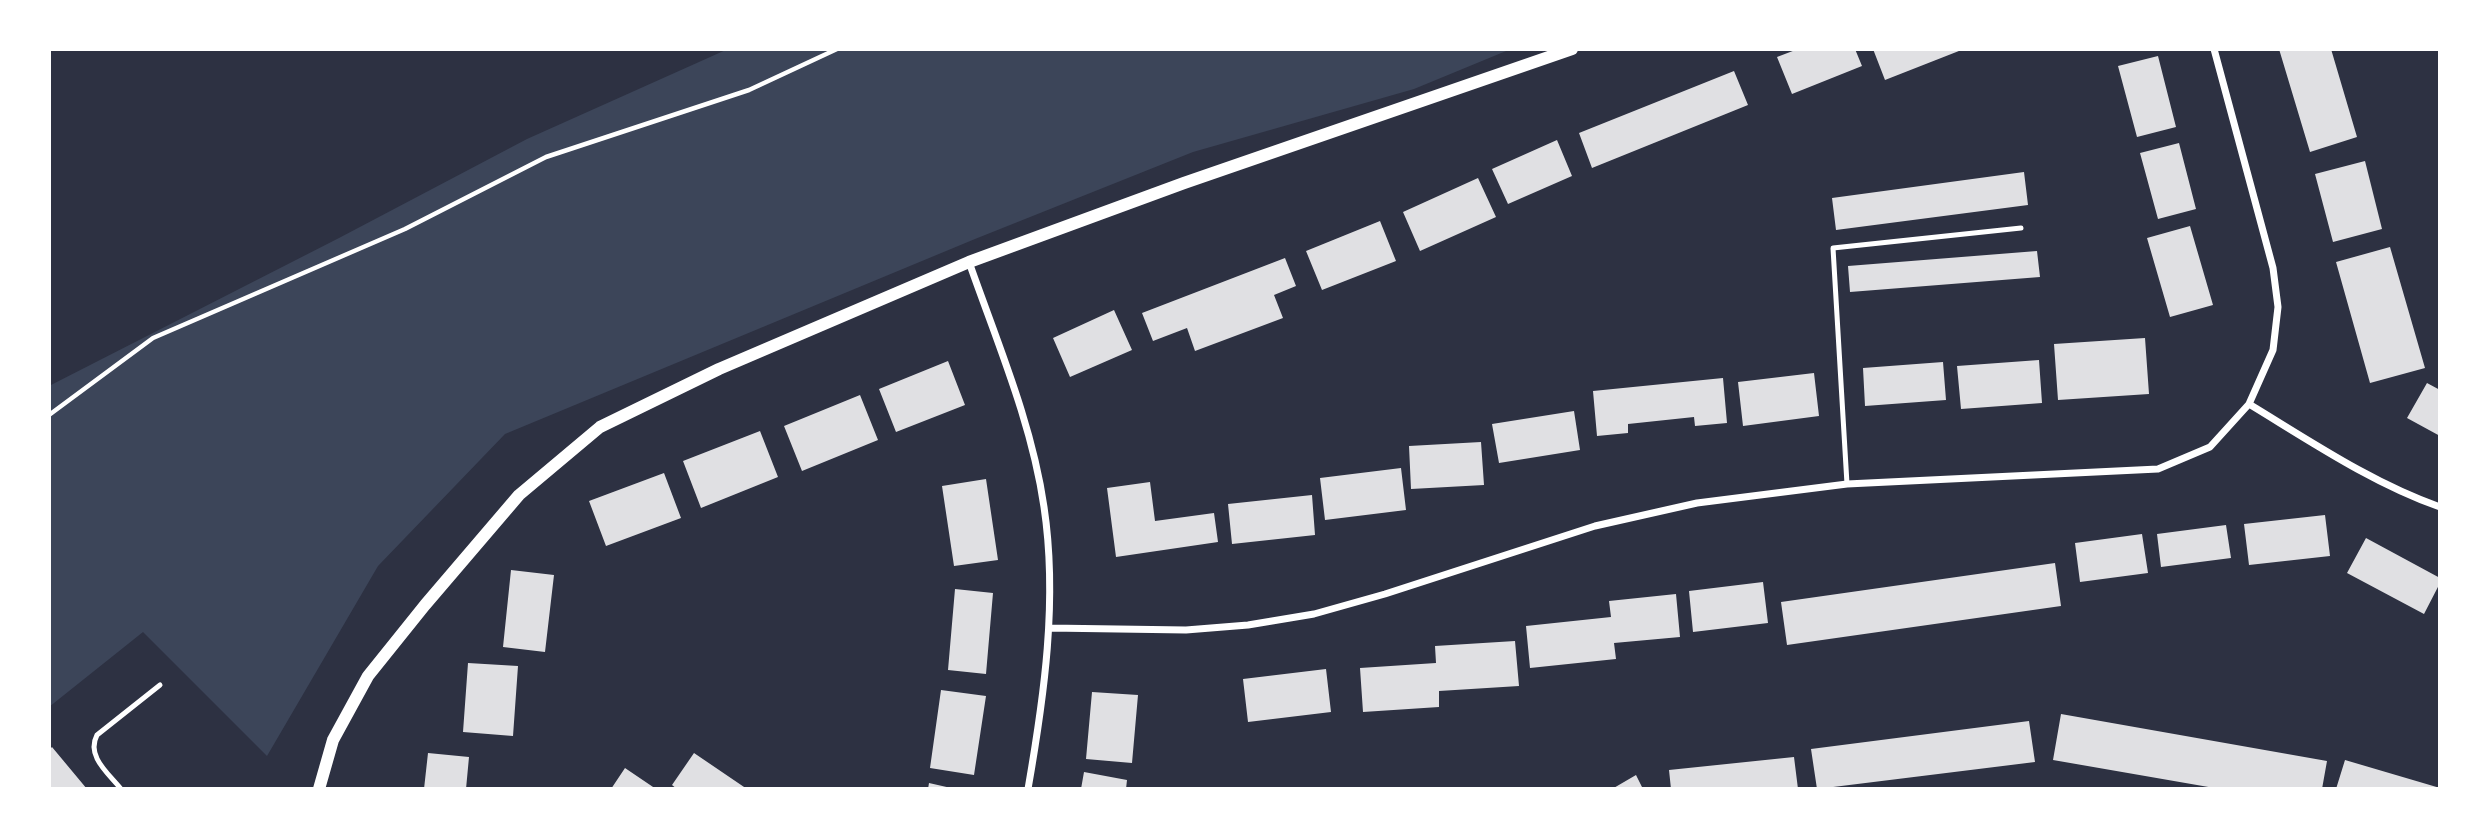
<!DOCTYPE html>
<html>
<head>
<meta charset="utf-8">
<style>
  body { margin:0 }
  #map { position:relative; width:2489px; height:838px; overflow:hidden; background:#2d3142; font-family:Karla,sans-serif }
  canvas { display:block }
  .frame { position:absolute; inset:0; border:51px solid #fff; pointer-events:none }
</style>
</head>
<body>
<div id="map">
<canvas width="2489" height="838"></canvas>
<div class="frame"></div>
</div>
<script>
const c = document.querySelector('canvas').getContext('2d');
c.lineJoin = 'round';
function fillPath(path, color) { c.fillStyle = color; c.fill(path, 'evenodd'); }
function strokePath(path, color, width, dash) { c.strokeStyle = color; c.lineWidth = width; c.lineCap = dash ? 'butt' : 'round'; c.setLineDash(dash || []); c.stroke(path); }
const green = new Path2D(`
  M728 49H1511L1414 89 1193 152 975 239 505 434 378 566 267 756 143 632 49 707V386L339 238 527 139Z`);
const building = new Path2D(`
  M1798 49H1855L1862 66 1792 94 1777 57Z
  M1873 49H1964L1885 80Z
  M2279 49H2331L2357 137 2310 152Z
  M2158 56 2176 127 2137 137 2118 66Z
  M1734 71 1748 105 1592 168 1579 133Z
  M1557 140 1572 176 1508 204 1492 169Z
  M2179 143 2196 209 2158 219 2140 153Z
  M2365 161 2382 229 2333 242 2315 174Z
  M2024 172 2028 205 1836 230 1832 198Z
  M1478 178 1496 217 1420 251 1403 212Z
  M1380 221 1396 261 1322 290 1306 251Z
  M2190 226 2213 305 2170 317 2147 238Z
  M2390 247 2425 368 2370 383 2336 262Z
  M2037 251 2040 277 1850 292 1848 266Z
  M1285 258 1296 286 1274 295 1283 318 1195 351 1187 328 1153 341 1142 313Z
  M1114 310 1132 350 1070 377 1053 338Z
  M2145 338 2149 394 2058 400 2054 344Z
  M2039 360 2042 403 1961 409 1957 366Z
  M948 361 965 405 896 432 879 389Z
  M1943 362 1946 400 1865 406 1863 368Z
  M1814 373 1819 416 1743 426 1738 382Z
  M1723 378 1727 423 1695 426 1694 417 1628 424V433L1597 436 1593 391Z
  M2427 383 2440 390V436L2407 418Z
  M860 395 878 440 802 471 784 426Z
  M1574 411 1580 450 1499 463 1492 424Z
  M760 431 778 477 701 508 683 461Z
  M1481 442 1484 485 1411 489 1409 446Z
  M1401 468 1406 510 1325 520 1320 478Z
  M664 473 681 518 606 546 589 501Z
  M986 479 998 560 954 566 942 486Z
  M1150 482 1155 521 1214 513 1218 542 1116 557 1107 488Z
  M1312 495 1315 535 1232 544 1228 504Z
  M2325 515 2330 556 2249 565 2244 524Z
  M2226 525 2231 558 2161 567 2157 534Z
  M2142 534 2148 573 2080 582 2075 543Z
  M2366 538 2440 578V583L2424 614 2347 573Z
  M2055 563 2061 606 1787 645 1781 602Z
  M511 570 554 575 545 652 503 647Z
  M1763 582 1768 623 1693 632 1689 591Z
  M955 589 993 593 986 674 948 670Z
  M1676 594 1680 637 1614 643 1616 659 1530 668 1526 626 1611 617 1609 601Z
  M1515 641 1519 686 1439 691V707L1363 712 1360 668 1436 663 1435 646Z
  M468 663 518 666 513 736 463 732Z
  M1326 669 1331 712 1248 722 1243 679Z
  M941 690 986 696 974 775 930 768Z
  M1092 692 1138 695 1132 763 1086 759Z
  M2061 714 2327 761 2322 789H2220L2053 760Z
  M2029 721 2035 762 1817 789 1811 749Z
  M52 747 87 789H49V750Z
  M428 753 469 757 466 789H424Z
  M694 753 747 789H677L672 785Z
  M1794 757 1798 789H1671L1669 770Z
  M2345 760 2440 788V789H2336Z
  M625 768 656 789H611Z
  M1084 772 1127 780 1126 789H1081Z
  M1636 775 1643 789H1612Z
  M929 783 951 788V789H928Z`);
const path = new Path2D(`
  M49 415 153 338 405 229 546 157 749 90 837 49`);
const service = new Path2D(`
  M1847 484 1833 248 2021 228
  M121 789C108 773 86 756 97 735L160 685`);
const minor = new Path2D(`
  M969 262C997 342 1032 423 1044 507 1058 600 1044 697 1028 789
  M2249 404C2310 441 2372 483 2440 507
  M1049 628 1186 630 1248 625 1314 614 1385 594 1595 526 1697 503 1847 484 2158 469 2210 447 2249 404 2273 350 2278 307 2273 268 2214 49`);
const tertiary = new Path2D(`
  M319 789 333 740 368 676 425 605 519 495 600 427 719 369 969 262 1184 183 1572 49`);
fillPath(green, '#3c4559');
fillPath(building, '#e0e0e3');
strokePath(path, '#fff', 4.5);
strokePath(service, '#fff', 5);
strokePath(minor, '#fff', 7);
strokePath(tertiary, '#fff', 12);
</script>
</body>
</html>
